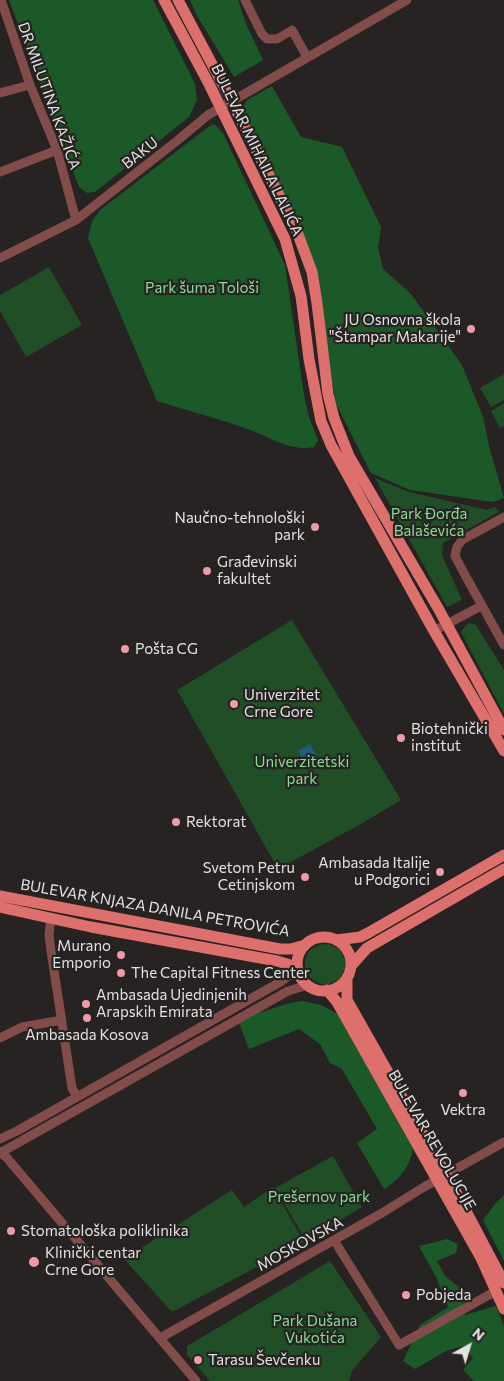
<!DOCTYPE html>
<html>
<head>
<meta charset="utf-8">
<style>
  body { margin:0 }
  #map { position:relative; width:504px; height:1381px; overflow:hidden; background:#262322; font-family:Commissioner,sans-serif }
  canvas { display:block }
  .north { position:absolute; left:444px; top:1321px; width:50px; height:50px; -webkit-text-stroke:4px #262322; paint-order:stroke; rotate:39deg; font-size:14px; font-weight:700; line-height:20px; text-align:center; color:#e3e2e1 }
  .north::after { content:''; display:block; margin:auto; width:18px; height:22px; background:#e3e2e1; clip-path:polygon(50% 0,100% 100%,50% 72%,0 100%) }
</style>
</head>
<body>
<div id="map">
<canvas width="504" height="1381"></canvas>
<div class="north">N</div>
</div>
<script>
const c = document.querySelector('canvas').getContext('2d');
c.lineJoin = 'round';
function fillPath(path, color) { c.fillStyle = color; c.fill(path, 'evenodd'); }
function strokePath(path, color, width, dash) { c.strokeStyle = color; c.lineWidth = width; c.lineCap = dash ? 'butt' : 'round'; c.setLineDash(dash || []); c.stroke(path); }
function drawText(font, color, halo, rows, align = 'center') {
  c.font = font + ' Commissioner,sans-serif'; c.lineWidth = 4.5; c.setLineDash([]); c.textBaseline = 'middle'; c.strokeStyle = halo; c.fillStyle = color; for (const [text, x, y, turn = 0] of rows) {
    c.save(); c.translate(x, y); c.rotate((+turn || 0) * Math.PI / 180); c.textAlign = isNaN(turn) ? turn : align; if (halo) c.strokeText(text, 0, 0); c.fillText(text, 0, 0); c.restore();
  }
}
const green = new Path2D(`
  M49 267 82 325 26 357 0 311V295Z
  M504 374V400L491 407 480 388Z
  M504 403V426L500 428 491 411Z
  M375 478 409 492 487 510 495 507 499 512 443 543 442 555 462 600 447 607Z
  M292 620 401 800 361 824 278 869 177 690Z
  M469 623 476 625 504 670V714L461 632 465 626Z
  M305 964a20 20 0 1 1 40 0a20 20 0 1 1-40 0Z
  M333 1156 362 1207 306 1241 275 1188Z
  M273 1187 304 1242 172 1312 124 1259 232 1190 244 1207Z
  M330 1261 381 1337 352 1371 349 1381H210L187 1355V1346Z`);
const forest = new Path2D(`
  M9 0H153L195 84 197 100 189 117 95 192 87 193 79 187Z
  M190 0H238L246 24 263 60 234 77 196 14Z
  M272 86 301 137 342 147 381 227 378 247 383 269 411 294 462 365 483 417 490 450 504 498 493 502 410 490 371 473 336 404 312 265 240 113 247 100Z
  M214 124 223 133 285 265 304 395 309 417 318 440 314 447C291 451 278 441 258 433 225 420 191 412 157 401L88 238 92 221 100 210 211 125Z
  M302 1001 321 1005 338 1014 413 1149C410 1167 399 1180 384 1189L357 1143 377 1129 342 1069 330 1063 320 1044 299 1029 249 1049 238 1020 286 1004Z
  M504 1195V1261L483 1220 495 1204Z
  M447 1239 458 1244 456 1253 437 1261 445 1276 463 1290 465 1315 496 1306 504 1326V1381H474L463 1370 473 1358 463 1346 446 1351 415 1369 403 1361 420 1325 448 1307 436 1277 419 1246Z`);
const water = new Path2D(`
  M310 744 317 756 305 763 298 751Z`);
const minor = new Path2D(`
  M1 0 30 85 57 150 76 220
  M245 0 262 34 267 39H277L292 30 307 57
  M0 93 30 85
  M0 172 57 150
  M0 258 76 220 178 140 208 115 407 0
  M504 517 462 540 457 547 455 556 465 575 504 645
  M434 631 481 606
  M51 918 49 935 51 951 72 1088 77 1097
  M0 1038 22 1027 62 1020
  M0 1139 17 1131 282 981 298 969
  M0 1152 7 1158 196 1381
  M0 1153 288 991 308 985
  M334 1240 399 1345 496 1291
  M160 1338 382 1213 424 1187 504 1142`);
const major = new Path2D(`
  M164 0 209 84 285 239 301 296 309 359 321 421 331 445 434 631 504 751
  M178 0 231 100 296 229 312 272 317 303 328 394 334 418 349 456 438 608 504 730
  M0 896 280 949H291L305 945
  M0 907 91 927 277 961 297 967
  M297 964a27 27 0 1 1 54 0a27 27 0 1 1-54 0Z
  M336 940 360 937 368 933 504 855
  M351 966 367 948 504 869
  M347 978V1000L457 1194 504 1283
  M327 990 337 1002 481 1258 504 1309`);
const markers = [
  [471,329,5,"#f39aa8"],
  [315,527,5,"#f39aa8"],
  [207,571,5,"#f39aa8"],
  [125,649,5,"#f39aa8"],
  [234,704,5,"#f39aa8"],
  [401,738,5,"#f39aa8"],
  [176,822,5,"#f39aa8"],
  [440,872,5,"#f39aa8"],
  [305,877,5,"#f39aa8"],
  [121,955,5,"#f39aa8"],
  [121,973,5,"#f39aa8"],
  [86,1004,5,"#f39aa8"],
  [87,1018,5,"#f39aa8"],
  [463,1093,5,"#f39aa8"],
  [11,1231,5,"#f39aa8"],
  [34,1262,6,"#f39aa8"],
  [406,1295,5,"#f39aa8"],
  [198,1360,5,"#f39aa8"]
];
const streetNames = [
  ["DR MILUTINA KAŽIĆA",49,96,70],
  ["BULEVAR MIHAILA LALIĆA",257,150,64],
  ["BAKU",140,153,-38],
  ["BULEVAR KNJAZA DANILA PETROVIĆA",155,908,10],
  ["BULEVAR REVOLUCIJE",432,1140,60],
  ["MOSKOVSKA",300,1244,-29]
];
const parkNames = [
  ["Park šuma Tološi",202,288],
  ["Park Đorđa",429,514],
  ["Balaševića",429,531],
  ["Univerzitetski",302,762],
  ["park",302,779],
  ["Prešernov park",319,1197],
  ["Park Dušana",315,1321],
  ["Vukotića",315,1338]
];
const poiNames = [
  ["JU Osnovna škola",461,320,"right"],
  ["\"Štampar Makarije\"",461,337,"right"],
  ["Naučno-tehnološki",305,518,"right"],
  ["park",305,535,"right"],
  ["Građevinski",217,562],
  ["fakultet",217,579],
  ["Pošta CG",135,649],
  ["Univerzitet",244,695],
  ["Crne Gore",244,712],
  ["Biotehnički",411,729],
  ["institut",411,746],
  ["Rektorat",186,822],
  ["Ambasada Italije",430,863,"right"],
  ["u Podgorici",430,880,"right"],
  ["Svetom Petru",295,868,"right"],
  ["Cetinjskom",295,885,"right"],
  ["Murano",111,946,"right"],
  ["Emporio",111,963,"right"],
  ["The Capital Fitness Center",131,973],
  ["Ambasada Ujedinjenih",96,995],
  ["Arapskih Emirata",96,1012],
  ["Ambasada Kosova",87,1035,"center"],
  ["Vektra",463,1110,"center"],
  ["Stomatološka poliklinika",21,1231],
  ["Klinički centar",45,1253],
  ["Crne Gore",45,1270],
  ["Pobjeda",416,1295],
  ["Tarasu Ševčenku",208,1360]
];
fillPath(green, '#1f4e27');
fillPath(forest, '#1b5a28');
fillPath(water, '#1f5e7e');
strokePath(minor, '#814c49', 9);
strokePath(major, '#dd6f6c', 11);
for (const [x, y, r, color] of markers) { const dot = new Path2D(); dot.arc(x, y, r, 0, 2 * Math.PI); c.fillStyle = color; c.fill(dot); strokePath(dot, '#262322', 2); }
drawText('15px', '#e3e2e1', '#262322', streetNames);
drawText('15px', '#88dd93', '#262322', parkNames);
drawText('15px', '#e3e2e1', '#262322', poiNames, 'left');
</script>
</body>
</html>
